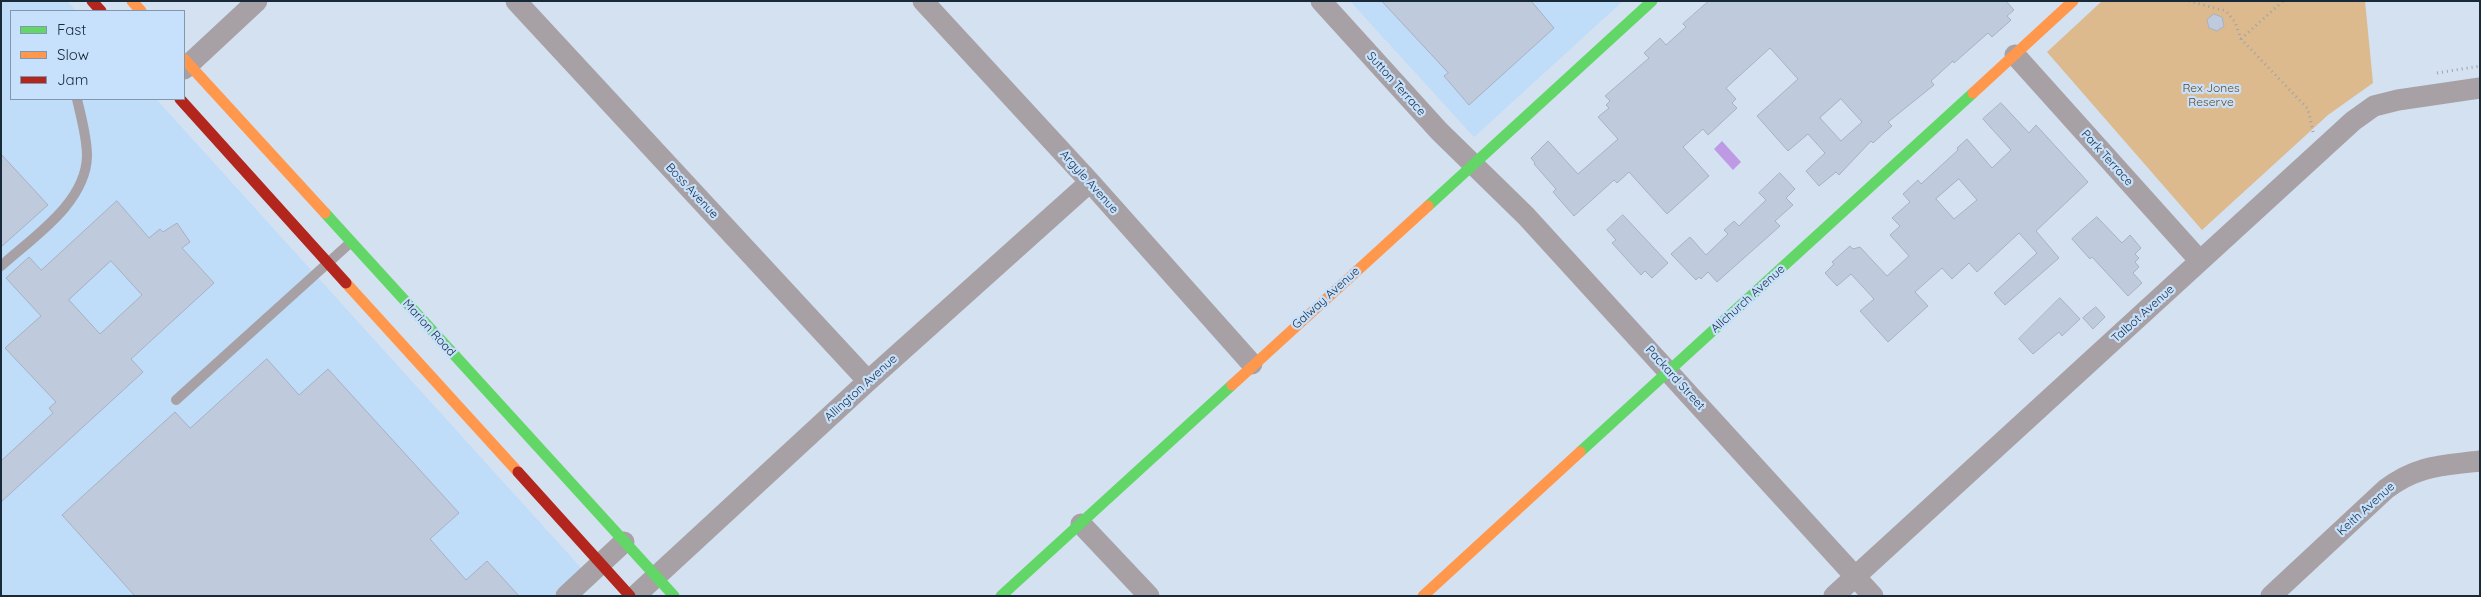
<!DOCTYPE html>
<html>
<head>
<meta charset="utf-8">
<style>
  body { margin:0 }
  #map { position:relative; width:2481px; height:597px; overflow:hidden; background:#d3e1f0; font-family:Quicksand,sans-serif }
  canvas { display:block }
  .frame { position:absolute; inset:0; border:2px solid #18293a; pointer-events:none }
  .legend { position:absolute; left:10px; top:10px; width:175px; height:90px; box-sizing:border-box; background:#c7e1fc; border:1px solid #8197ae; margin:0; padding:6px 9px; list-style:none; font-size:15px; color:#18293a }
  .legend li { display:flex; align-items:center; gap:10px; height:25px }
  .legend b { width:25px; border:1px solid #8197ae }
</style>
</head>
<body>
<div id="map">
<canvas width="2481" height="597"></canvas>
<div class="frame"></div>
<ul class="legend">
<li><b style="height:6px;background:#63d668"></b>Fast</li>
<li><b style="height:6px;background:#ff974d"></b>Slow</li>
<li><b style="height:6px;background:#b3261e"></b>Jam</li>
</ul>
</div>
<script>
const c = document.querySelector('canvas').getContext('2d');
c.lineJoin = 'round';
function fillPath(path, color) { c.fillStyle = color; c.fill(path, 'evenodd'); }
function strokePath(path, color, width, dash) { c.strokeStyle = color; c.lineWidth = width; c.lineCap = dash ? 'butt' : 'round'; c.setLineDash(dash || []); c.stroke(path); }
function drawText(font, color, halo, rows, align = 'center') {
  c.font = font + ' Quicksand,sans-serif'; c.lineWidth = 4.5; c.setLineDash([]); c.textBaseline = 'middle'; c.strokeStyle = halo; c.fillStyle = color; for (const [text, x, y, turn = 0] of rows) {
    c.save(); c.translate(x, y); c.rotate((+turn || 0) * Math.PI / 180); c.textAlign = isNaN(turn) ? turn : align; if (halo) c.strokeText(text, 0, 0); c.fillText(text, 0, 0); c.restore();
  }
}
const built = new Path2D(`
  M1 1H67L76 11H11V99H156L582 569 553 596H1Z
  M1350 1H1623L1474 137Z`);
const green = new Path2D(`
  M2102 1H2365L2373 83 2328 115 2202 230 2047 52Z`);
const water = new Path2D(`
  M1722 141 1741 162 1733 170 1714 149Z`);
const building = new Path2D(`
  M1382 1H1531L1554 28 1469 105 1444 76 1448 73Z
  M1709 1H2006L2014 10 2007 16 2011 20 2001 29 1992 37 1988 33 1954 63 1953 61 1931 81 1934 85 1888 122 1892 126 1886 131 1873 143 1871 141 1839 175 1836 172 1819 186 1806 171 1825 153 1808 134 1788 151 1757 116 1798 79 1770 48 1726 88 1736 99 1732 103 1737 108 1708 135 1703 129 1683 147 1709 176 1667 214 1629 172 1617 183 1614 180 1574 216 1553 192 1556 189 1534 164 1535 163 1531 158 1548 141 1578 174 1618 139 1598 117 1609 108 1606 105 1610 101 1605 96 1649 58 1644 53 1660 38 1666 45 1686 27 1683 24ZM1841 99 1862 122 1841 141 1820 118Z
  M2214 14 2222 17 2224 26 2217 31 2209 28 2207 20Z
  M2001 103 2029 133 2036 125 2088 182 2036 231 2059 258 2005 305 1994 293 2037 253 2019 233 1977 272 1969 263 1952 279 1942 268 1915 292 1928 306 1888 342 1860 311 1874 299 1851 274 1837 286 1825 273 1834 264 1832 262 1850 246 1853 249 1860 247 1887 276 1909 256 1890 235 1900 226 1892 218 1910 202 1903 194 1918 180 1921 184 1958 150 1957 148 1967 139 1992 168 2011 150 1983 119ZM1959 179 1977 200 1954 219 1936 199Z
  M1 154 48 205 1 247Z
  M1780 173 1795 189 1786 198 1793 205 1775 221 1780 226 1717 282 1708 272 1701 279 1699 277 1696 280 1671 254 1690 237 1706 255 1728 234 1724 230 1734 221 1739 226 1766 200 1759 193Z
  M117 201 149 238 160 229 163 232 177 223 190 242 182 248 214 283 131 359 143 372 1 502V461L53 413 49 408 56 402 5 348 41 316 6 278 29 257 41 270ZM111 261 142 295 100 334 69 300Z
  M1623 215 1668 263 1652 278 1645 271 1641 275 1612 243 1616 240 1607 230Z
  M2097 217 2122 243 2130 235 2141 248 2135 254 2139 258 2135 262 2139 267 2133 273 2142 283 2128 296 2092 257 2090 259 2072 239Z
  M2060 298 2080 319 2062 336 2059 332 2033 354 2019 339Z
  M2096 307 2105 317 2093 329 2083 318Z
  M267 359 299 395 328 369 459 513 430 539 466 580 487 561 519 596H135L62 515 175 412 190 428Z`);
const path = new Path2D(`
  M2189 1 2226 11 2235 22 2241 39 2308 109 2313 132
  M2241 39 2283 1
  M2437 73 2480 66`);
const lane = new Path2D(`
  M1 266C33 237 86 203 87 156 87 137 81 117 77 99
  M176 400 350 243`);
const street = new Path2D(`
  M516 1 868 381
  M923 1 1090 182 1252 364
  M1321 1 1439 131 1526 216 1873 596
  M2015 55 2200 261
  M184 69 257 1
  M1081 524 1149 596
  M566 596 624 542
  M635 596 868 381 1090 182
  M1834 596 2353 121 2374 106 2398 100 2480 88
  M2271 596 2386 489C2418 465 2441 466 2480 461`);
const fast = new Path2D(`
  M1428 206 1652 1
  M325 213 674 596
  M1580 452 1973 93
  M1001 596 1232 385`);
const slow = new Path2D(`
  M132 1 141 11
  M184 59 325 213
  M1973 93 2073 1
  M346 283 518 472
  M1232 385 1428 206
  M1423 596 1580 452`);
const jam = new Path2D(`
  M92 1 101 11
  M180 99 346 283
  M518 472 630 596`);
const streetNames = [
  ["Sutton Terrace",1396,84,48],
  ["Park Terrace",2107,158,48],
  ["Argyle Avenue",1089,182,48],
  ["Boss Avenue",692,191,47],
  ["Galway Avenue",1326,298,-42],
  ["Allchurch Avenue",1748,299,-42],
  ["Talbot Avenue",2143,314,-42],
  ["Marion Road",429,328,48],
  ["Packard Street",1675,378,48],
  ["Allington Avenue",861,388,-42],
  ["Keith Avenue",2366,509,-42]
];
const parkNames = [
  ["Rex Jones",2211,88],
  ["Reserve",2211,102]
];
fillPath(built, '#bfdcf8');
fillPath(green, '#dcba8e');
fillPath(water, '#be9ae5');
fillPath(building, '#bfcadc');
strokePath(building, '#a7b1c1', 1);
strokePath(path, '#a0a2a9', 3, [1, 4]);
strokePath(lane, '#a7a0a4', 10);
strokePath(street, '#a7a0a4', 21);
strokePath(fast, '#63d668', 11);
strokePath(slow, '#ff974d', 11);
strokePath(jam, '#b3261e', 11);
drawText('12px', '#18293a', '#c7e1fc', streetNames);
drawText('12px', '#69471d', '#c7e1fc', parkNames);
</script>
</body>
</html>
